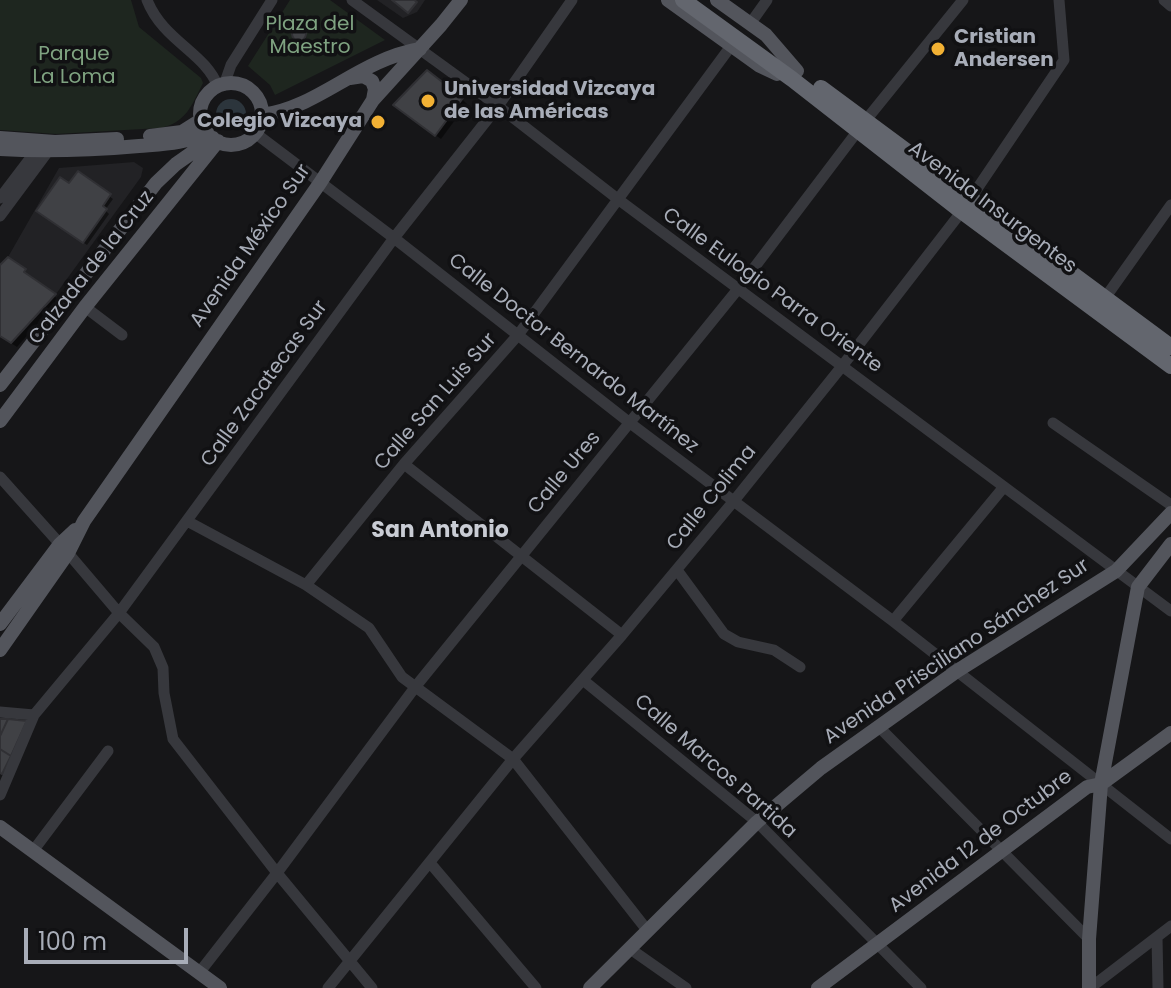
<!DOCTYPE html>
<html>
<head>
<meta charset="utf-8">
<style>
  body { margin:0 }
  #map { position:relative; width:1171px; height:988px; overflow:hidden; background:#161618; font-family:Poppins,sans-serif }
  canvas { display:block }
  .scale { position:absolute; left:24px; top:928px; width:164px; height:36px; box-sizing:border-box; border:4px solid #a8adb8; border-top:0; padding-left:10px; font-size:24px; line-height:28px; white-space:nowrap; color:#a8adb8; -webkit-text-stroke:6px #111113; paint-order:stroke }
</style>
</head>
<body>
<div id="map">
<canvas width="1171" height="988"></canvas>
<div class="scale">100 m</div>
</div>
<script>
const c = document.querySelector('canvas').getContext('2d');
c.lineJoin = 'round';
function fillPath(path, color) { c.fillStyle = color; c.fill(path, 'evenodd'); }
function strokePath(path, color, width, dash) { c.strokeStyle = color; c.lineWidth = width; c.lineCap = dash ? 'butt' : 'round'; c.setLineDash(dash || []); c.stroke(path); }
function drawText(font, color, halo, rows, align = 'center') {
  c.font = font + ' Poppins,sans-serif'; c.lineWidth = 7; c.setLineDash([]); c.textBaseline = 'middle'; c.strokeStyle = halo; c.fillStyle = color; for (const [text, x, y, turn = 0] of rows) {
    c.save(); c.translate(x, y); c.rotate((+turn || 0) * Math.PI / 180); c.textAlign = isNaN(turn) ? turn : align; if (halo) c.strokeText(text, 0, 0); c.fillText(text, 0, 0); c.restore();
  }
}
const built = new Path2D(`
  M377 0H425L417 12 403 18Z
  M134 162 143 168 141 177 56 294 24 272 26 269 8 257 59 168Z`);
const green = new Path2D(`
  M0 0H131L139 27 201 78 203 83C192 105 186 123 160 128L56 134 0 130Z
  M290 0H330L385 40 275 95 270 85 248 66Z`);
const water = new Path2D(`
  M216 114a15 15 0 1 1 30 0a15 15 0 1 1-30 0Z`);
const shadow = new Path2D(`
  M295.5 36a5.5 5.5 0 1 1 11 0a5.5 5.5 0 1 1-11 0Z
  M462 99 467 104 441 139 400 110Z
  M78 174 113 199 105 210 109 214 87 245 42 214Z
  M8 259 59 300 17 347 0 336V268Z`);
const building = new Path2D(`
  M392 0H414L417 2 408 13Z
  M292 34a7 7 0 1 1 14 0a7 7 0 1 1-14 0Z
  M427 70 463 98 435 136 393 105Z
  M78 171 111 194 103 206 107 209 83 243 36 211 60 177 69 183Z
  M8 257 26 269 24 272 56 294 11 343 0 336V265Z
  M0 719H8L0 736Z
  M8 719 27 721 11 756 0 749V736Z
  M0 749 11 756 2 774 0 773Z`);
const minor = new Path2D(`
  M147 0C163 41 206 53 218 87
  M352 0 498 106 619 200 1171 611
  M1164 0 1171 6
  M750 24 767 0
  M224 85 231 65 272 0
  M255 133 394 238 630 423 893 621 1171 839
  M0 198 35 152V146
  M0 216 52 146
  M1105 298 1171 205
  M85 307 122 335
  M1053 423 1171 505
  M404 464 622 635
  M0 477 60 544
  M187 521 306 585 369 628 402 677 513 759 647 930
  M68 553 119 613 154 647 163 668 164 693 173 739 277 873 372 988
  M677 570 724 634 738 642 774 650 800 667
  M306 585 404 464 518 335 731 46
  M893 621 1003 488
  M583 680 757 822 921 988
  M0 712 34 715
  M878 726 1089 939
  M0 795 34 715 119 613 394 238 498 106 572 0
  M33 851 108 751
  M431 864 536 988
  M1157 937 1158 988
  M629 948 686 988
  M199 973 277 873 416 686 738 289 866 120 963 0
  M328 988 513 759 622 635 733 502 843 365 962 211 1064 60 1059 0
  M1090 988 1171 926`);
const major = new Path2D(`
  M668 0 760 66 777 74
  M717 0 766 35 797 71
  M350 78 363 76 372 81 375 89 373 100
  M200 114a31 31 0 1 1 62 0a31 31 0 1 1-62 0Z
  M262 115C318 108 358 60 420 49
  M150 136 182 132 201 120
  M0 138 55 142 117 139
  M0 149C47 152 92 150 139 146 163 144 186 144 207 132
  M0 385 156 183 176 164 213 138
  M0 421 85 307 218 141
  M0 624 60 544 75 530
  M0 650 68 553 84 521 320 183 373 100 441 25 461 0
  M0 827 220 988
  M590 988 757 822 821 768 957 671 1116 571 1171 513
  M818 988 1087 787 1101 784 1171 733
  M1089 988V939L1101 784 1138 587 1171 544`);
const highway = new Path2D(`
  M683 0 792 79 956 207 1171 366
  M821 88 1171 347`);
const markers = [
  [938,49,8,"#f2b134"],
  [428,101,8,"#f2b134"],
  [378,122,8,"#f2b134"]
];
const parkNames = [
  ["Plaza del",310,25],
  ["Maestro",310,48],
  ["Parque",74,55],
  ["La Loma",74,78]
];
const poiNames = [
  ["Cristian",954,38],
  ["Andersen",954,61],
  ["Universidad Vizcaya",444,90],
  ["de las Américas",444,113],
  ["Colegio Vizcaya",362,122,"right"]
];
const streetNames = [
  ["Avenida Insurgentes",992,208,37],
  ["Avenida México Sur",251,246,-55],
  ["Calzada de la Cruz",92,268,-52],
  ["Calle Eulogio Parra Oriente",772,291,36],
  ["Calle Doctor Bernardo Martínez",573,354,38],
  ["Calle Zacatecas Sur",265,384,-54],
  ["Calle San Luis Sur",436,402,-49],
  ["Calle Ures",565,473,-50],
  ["Calle Colima",712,498,-51],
  ["Avenida Prisciliano Sánchez Sur",957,652,-34],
  ["Calle Marcos Partida",715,767,41],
  ["Avenida 12 de Octubre",981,842,-37]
];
const neighbourhoodNames = [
  ["San Antonio",440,531]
];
fillPath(built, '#222225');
fillPath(green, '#1e261f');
fillPath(water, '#2c353c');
fillPath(shadow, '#0007');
fillPath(building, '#404145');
strokePath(building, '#303034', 2);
strokePath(minor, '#37383d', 11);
strokePath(major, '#53555c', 14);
strokePath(highway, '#63666e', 16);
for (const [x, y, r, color] of markers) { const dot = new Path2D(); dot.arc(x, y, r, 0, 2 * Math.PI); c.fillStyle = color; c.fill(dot); strokePath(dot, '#111113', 3); }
drawText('20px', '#7fa381', '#111113', parkNames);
drawText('bold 20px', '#a8adb8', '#111113', poiNames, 'left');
drawText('20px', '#a8adb8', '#111113', streetNames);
drawText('bold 22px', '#c9ccd4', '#111113', neighbourhoodNames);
</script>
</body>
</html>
